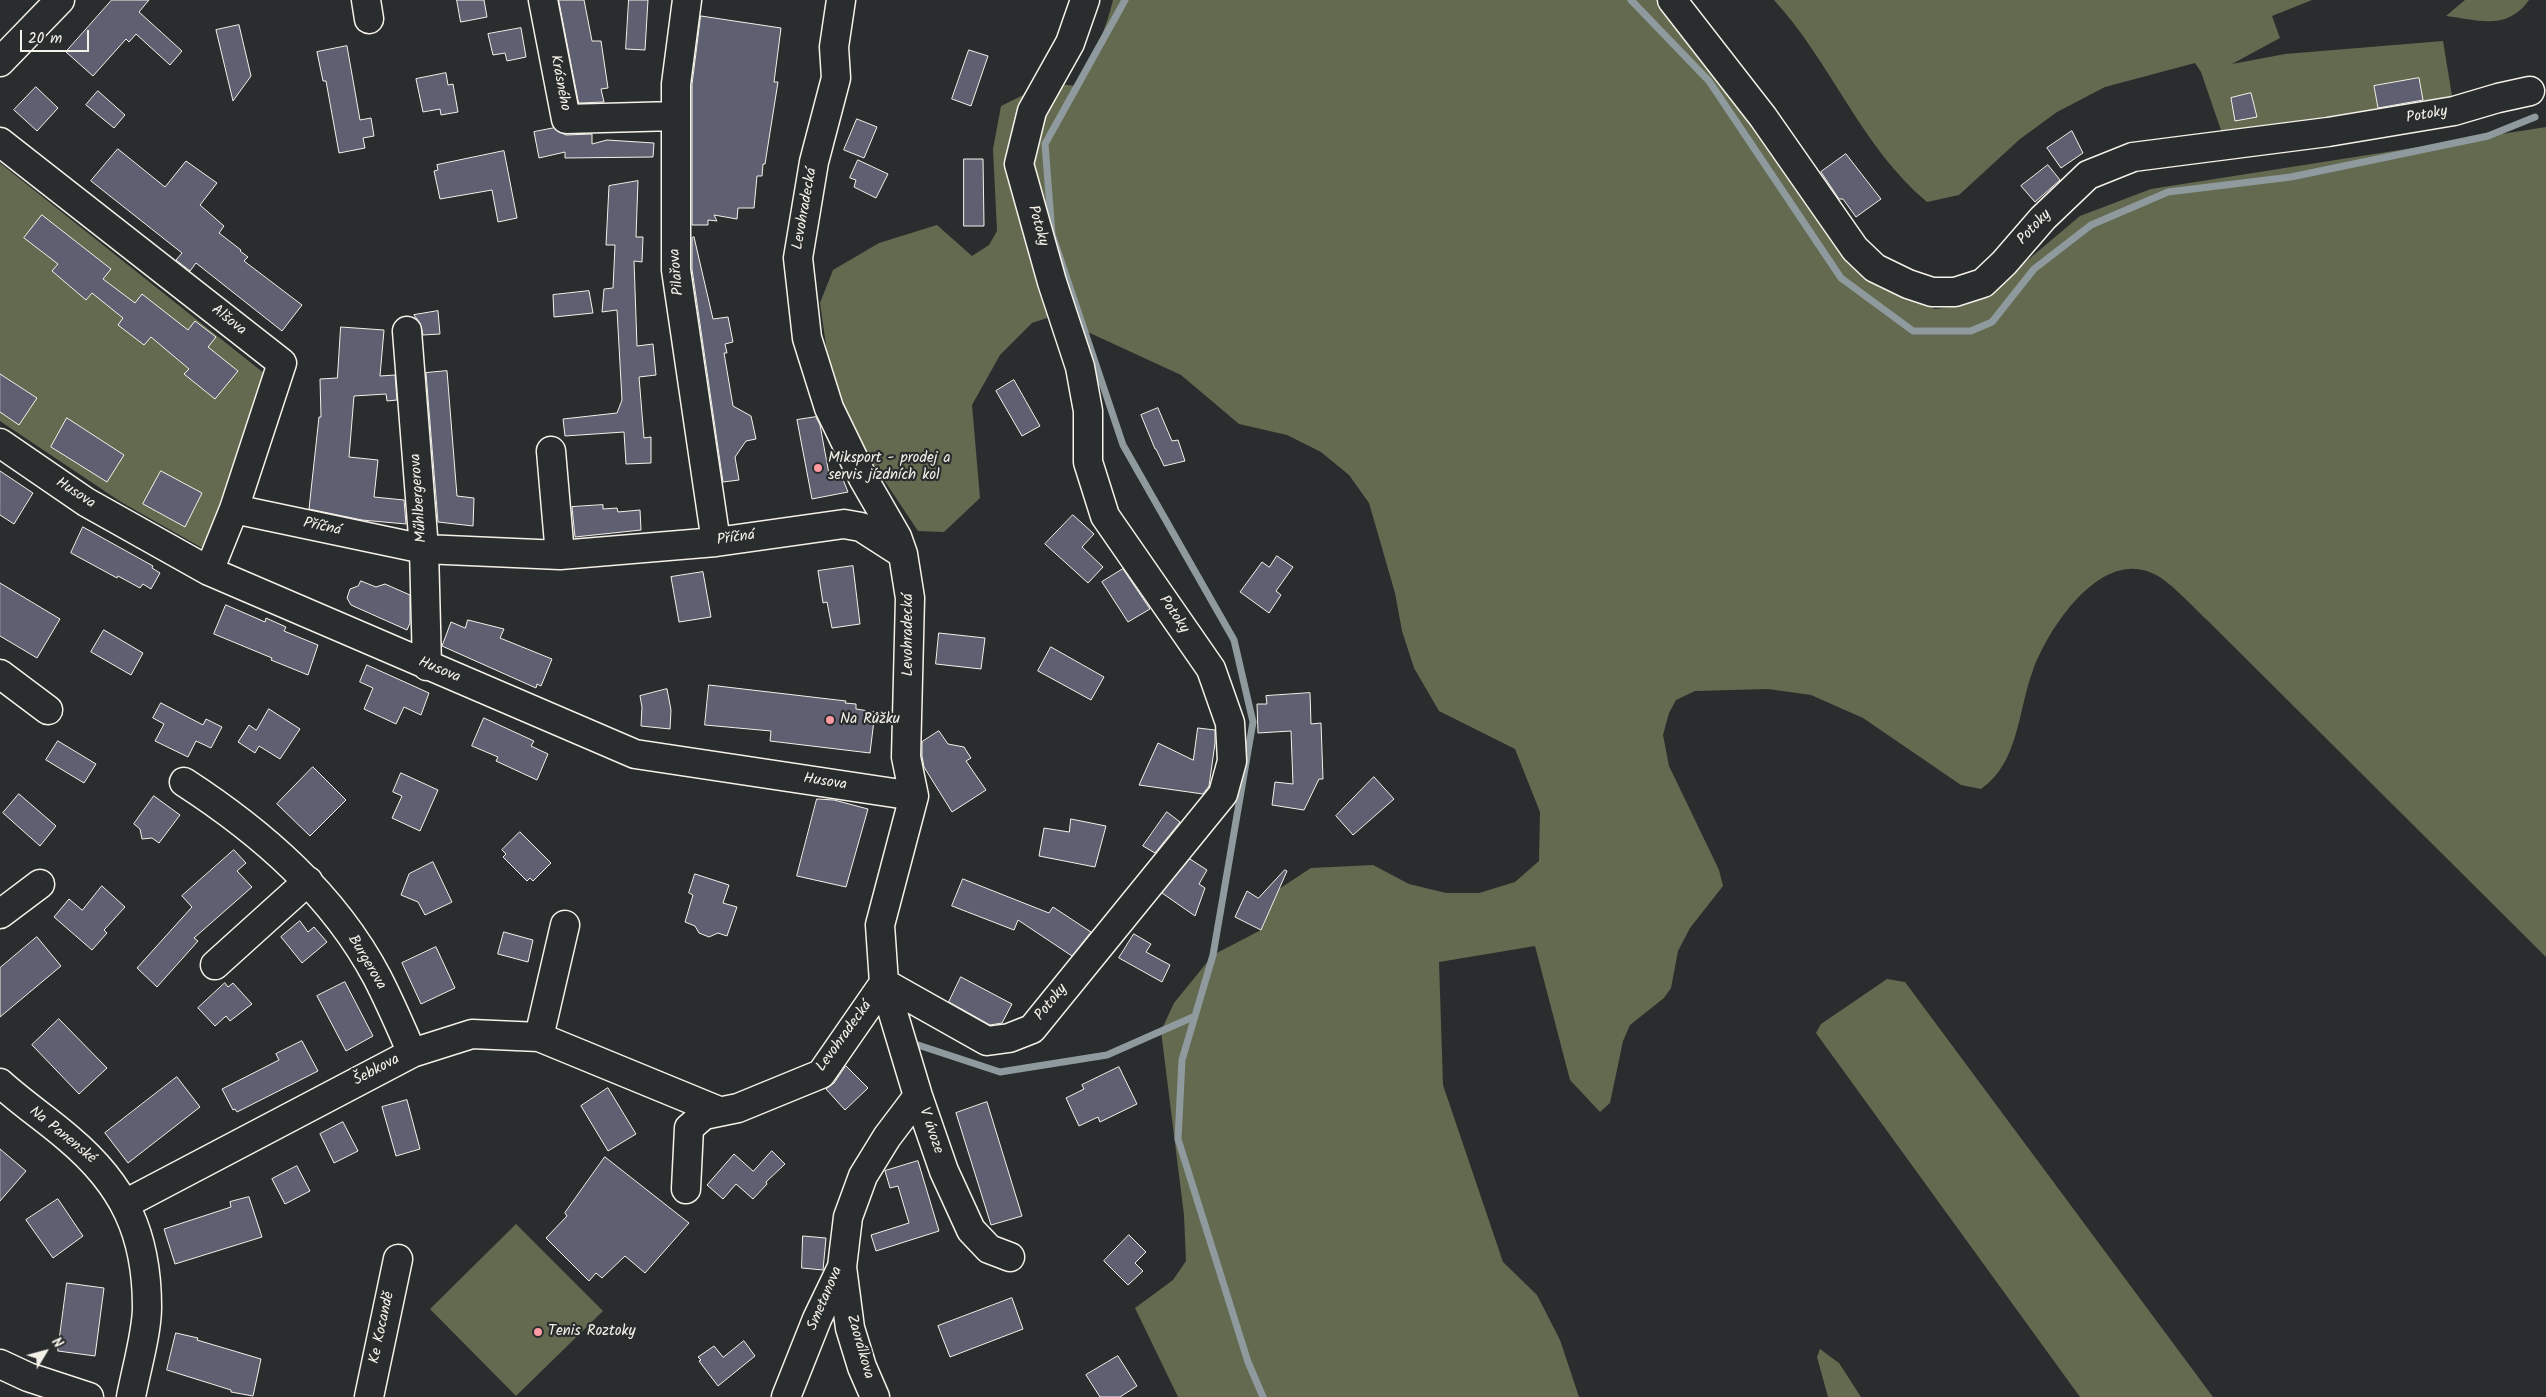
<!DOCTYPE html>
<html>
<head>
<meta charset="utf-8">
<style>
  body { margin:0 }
  #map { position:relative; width:2546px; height:1397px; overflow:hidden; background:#2a2d2e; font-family:Kalam,sans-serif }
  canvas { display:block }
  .north { position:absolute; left:20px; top:1327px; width:50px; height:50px; -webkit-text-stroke:4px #2a2d2e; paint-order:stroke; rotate:53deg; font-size:14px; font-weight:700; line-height:20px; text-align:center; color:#f4f1e8 }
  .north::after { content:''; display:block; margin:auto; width:18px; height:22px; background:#f4f1e8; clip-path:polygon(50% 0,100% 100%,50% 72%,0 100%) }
  .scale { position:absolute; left:20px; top:30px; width:69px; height:22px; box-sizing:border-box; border:2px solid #f4f1e8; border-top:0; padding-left:6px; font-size:15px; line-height:18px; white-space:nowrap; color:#f4f1e8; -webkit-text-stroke:4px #2a2d2e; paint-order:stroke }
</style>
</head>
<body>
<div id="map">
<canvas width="2546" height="1397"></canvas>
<div class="north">N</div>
<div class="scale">20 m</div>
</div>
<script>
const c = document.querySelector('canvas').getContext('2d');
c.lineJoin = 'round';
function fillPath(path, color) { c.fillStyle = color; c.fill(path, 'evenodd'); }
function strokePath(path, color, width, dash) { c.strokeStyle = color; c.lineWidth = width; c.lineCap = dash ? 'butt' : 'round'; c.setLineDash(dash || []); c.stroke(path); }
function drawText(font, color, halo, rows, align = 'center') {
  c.font = font + ' Kalam,sans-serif'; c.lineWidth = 4.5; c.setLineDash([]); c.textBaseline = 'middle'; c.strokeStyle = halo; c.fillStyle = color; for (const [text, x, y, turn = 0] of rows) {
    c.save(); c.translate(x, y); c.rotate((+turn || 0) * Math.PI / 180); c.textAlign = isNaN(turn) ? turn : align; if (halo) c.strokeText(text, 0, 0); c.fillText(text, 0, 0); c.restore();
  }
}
const green = new Path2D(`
  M1113 0H1660L1906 295 1935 309 1958 306 1998 285 2080 216 2151 189 2546 127V957L2206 619C2193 607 2172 584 2158 576 2103 544 2049 627 2033 670 2018 710 2019 763 1981 789L1961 785 1863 718 1811 695 1768 689 1695 691 1676 700 1669 713 1663 735 1669 766 1719 870 1723 886 1690 928 1678 951 1671 988 1664 998 1630 1025 1623 1041 1610 1103 1600 1112 1570 1080 1535 946 1439 962 1443 1085 1503 1262 1537 1295 1560 1340 1579 1397H1178L1135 1308 1173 1280 1186 1261 1184 1215 1161 1031 1174 1003 1213 955 1261 930 1279 889 1311 868 1373 865 1409 884 1446 893H1479L1515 882 1539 861 1540 812 1515 749 1439 711 1414 668 1402 631 1395 593 1369 503 1349 475 1321 452 1287 435 1239 424 1181 375 1053 316 1032 323 1000 355 972 405 980 498 944 532 918 531 854 435 830 373 820 303 833 270 879 243 937 225 972 256 989 245 997 231 993 149 1001 106 1048 83 1077 86C1092 60 1106 30 1113 0Z
  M1774 0H2312L2272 16 2280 38 2232 64 2285 54 2443 41 2454 108 2425 112 2419 78 2374 86 2380 119 2224 139 2201 72 2195 63 2105 87 2057 112 2020 139 1959 195 1927 202C1862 148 1831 62 1774 0Z
  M2465 0H2529C2507 31 2479 20 2446 16Z
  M0 163 265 374 204 549 121 502 0 421Z
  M1887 979 1905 982 2213 1397H2080L1816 1033 1821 1024Z
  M516 1224 603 1311 516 1396 430 1309Z
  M1820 1349 1839 1363 1861 1397H1828L1817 1357Z`);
const stream = new Path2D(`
  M1125 0 1045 144 1052 234 1123 445 1234 640 1253 722 1213 955 1182 1060 1178 1139 1248 1362 1263 1397
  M1631 0 1709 81 1841 278 1913 331H1971L1992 322 2034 269 2091 225 2168 192 2291 177 2488 136 2535 117
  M918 1045 1000 1072 1107 1055 1193 1017`);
const building = new Path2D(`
  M112 0H149L139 12 182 51 170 65 136 34 129 42 126 39 93 76 66 52Z
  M457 0H484L487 17 461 22Z
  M559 0H584L592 41H601L608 88 601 89 604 102 579 103Z
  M629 0H648L645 50 626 49Z
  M701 16 781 28 774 82H778L765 164H763L762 176H757L754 208H738L737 219 714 215 717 221 708 220V225H692V85Z
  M239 25 251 76 233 101 216 30Z
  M521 28 526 57 507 61 505 53 493 55 488 34Z
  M347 46 360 120 371 118 374 136 363 138 365 148 339 153 326 81H323L317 52Z
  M969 50 988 56 971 106 952 99Z
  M446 73 448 85 453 84 458 112 441 115 440 109 423 112 416 79Z
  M2419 78 2423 100 2378 108 2374 86Z
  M36 87 58 108 37 131 14 110Z
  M98 91 125 115 114 128 86 105Z
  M2251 93 2257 117 2235 121 2231 98Z
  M857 119 877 127 864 158 844 150Z
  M554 128 566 135 592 134V144L607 140 654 143 653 157 565 158V152L539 158 534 132Z
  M2072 131 2083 153 2061 168 2047 148Z
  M118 149 165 187 186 161 217 183 200 205 224 226 219 233 241 250 240 251 248 257 244 261 302 305 282 331 196 263 190 271 176 260 182 253 91 181Z
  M504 151 517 218 498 222 492 190 440 199 434 171 438 170 437 165Z
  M1846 154 1881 199 1856 217 1843 199H1839L1821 172Z
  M964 159H983L984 226H964Z
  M858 160 888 174 876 198 854 187 856 180 850 178Z
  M2048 165 2060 180 2035 202 2021 186Z
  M638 181 636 237H643L642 262 634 261 637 346 653 344 656 375 639 377 644 438 651 437V463L626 464 624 432 565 436 563 419 617 413 622 400 617 310 602 312 604 289 613 288 615 245H606L609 186Z
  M42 215 111 269 103 279 135 303 142 294 188 330 195 321 216 337 208 347 238 371 215 399 184 374 189 369 151 337 144 345 118 325 123 318 92 293 86 300 52 271 58 264 24 238Z
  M694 237 713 319 728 317 733 342 725 344 727 353H724L733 406 751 416 756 439 746 441 735 457 739 480 723 482 692 269V238Z
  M589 291 593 313 554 317 553 295Z
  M438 311 440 334 423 335 420 323 414 315Z
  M341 327 384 330 380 376 395 375 397 400 387 401 386 394 354 396 349 457 378 460 374 497 404 500 406 524 362 520 309 509 319 417H321L320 379 337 378Z
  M447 371 457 496 474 498 473 526 438 522 426 373Z
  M0 374 37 398 19 425 0 412Z
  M1014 380 1040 426 1022 436 996 391Z
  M1158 408 1172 441 1178 440 1185 461 1164 466 1156 449H1155L1141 415Z
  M816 417 820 425 829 474 840 472 848 492 812 499 797 420Z
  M67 418 124 455 107 482 51 447Z
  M0 471 33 493 14 524 0 515Z
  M161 471 202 493 185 527 143 504Z
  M603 505V509L617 508 618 512 640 510 641 530 575 537 572 507Z
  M1073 515 1094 534 1082 547 1103 567 1088 583 1045 544Z
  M83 527 153 566 152 568 160 573 151 589 143 584 140 588 118 576 117 578 71 553Z
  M1277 556 1293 567 1276 591 1281 595 1269 613 1240 592 1262 562 1269 567Z
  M853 566 860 624 832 628 827 602 823 603 818 571Z
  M1123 569 1150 609 1128 622 1102 582Z
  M703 572 711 617 679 622 671 577Z
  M361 581 376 587 385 584 410 595V623L407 630 351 605 347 598 350 589 358 586Z
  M0 583 60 619 37 658 0 636Z
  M226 605 265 622 266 618 286 627 284 631 318 645 308 675 271 660 272 658 214 634Z
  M468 620 504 629 500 638 552 659 541 686 537 684 536 688 442 646 451 622 465 628Z
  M104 630 143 653 131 675 91 652Z
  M939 633 985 638 981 669 936 664Z
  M1051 647 1104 677 1091 700 1038 671Z
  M367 665 429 693 421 715 404 707 396 724 364 709 373 688 360 682Z
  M709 685 846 701 845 703 856 704V709L875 712 870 753 770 741 771 731 705 725Z
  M667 689 671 710 670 729 641 726 642 707 640 696Z
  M1310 693 1311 724 1321 723 1323 779H1319L1304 810 1272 805 1275 782 1293 784 1291 731 1258 733 1257 704H1267L1266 696Z
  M161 703 203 725 206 719 222 727 211 748 196 741 188 757 155 741 164 724 153 718Z
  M269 709 300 729 280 759 259 746 255 753 238 742 249 725 256 730Z
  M484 718 534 741 531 746 548 754 537 780 496 761 498 757 472 746Z
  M1198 728 1215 730V743L1209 786 1203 794 1139 785 1158 743 1193 760Z
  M939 731 948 744 964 747 971 758 966 761 986 790 952 812 924 767 922 756V742Z
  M58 741 96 764 84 783 46 760Z
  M313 767 346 800 310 836 277 804Z
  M401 773 438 790 420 831 392 818 402 796 393 792Z
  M1374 777 1394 799 1353 835 1336 816Z
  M19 794 56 826 40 846 3 813Z
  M154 796 180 815 159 843 152 838 142 839 140 829 134 824Z
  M817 799 834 800 868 809 846 887 797 876Z
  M1167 812 1180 822 1155 853 1143 846Z
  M1071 819 1106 826 1095 867 1039 856 1044 828 1069 832Z
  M520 832 551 863 533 881 530 878 527 881 503 857 506 854 502 850Z
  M234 850 246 863 237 871 252 887 194 938 198 941 157 987 137 968 192 907 182 896Z
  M1190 859 1207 870 1199 884 1205 888 1195 916 1162 893Z
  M433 862 452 902 425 915 418 902 401 895 409 874Z
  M1285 870 1287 871 1261 930 1235 917 1247 891 1258 898Z
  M695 874 729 885 723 903 737 907 727 936 718 933 709 937 699 933 695 926 685 922 693 895 689 893Z
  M963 879 1049 913 1053 907 1091 932 1072 956 1018 920 1014 930 952 906Z
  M102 886 125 907 104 930 107 933 92 950 54 917 69 899 82 910Z
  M300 921 308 932 314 927 327 942 302 963 281 937Z
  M504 932 533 940 528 962 498 954Z
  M1134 934 1151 944 1146 952 1170 965 1162 982 1119 958Z
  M37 937 61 966 0 1017V968Z
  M436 947 455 988 421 1004 402 963Z
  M961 977 1012 1004 1002 1023 990 1025 949 1002Z
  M345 982 373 1036 346 1051 317 996Z
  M225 983 228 987 233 983 252 1004 230 1021 226 1016 215 1026 198 1008Z
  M59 1019 107 1068 79 1094 32 1045Z
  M302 1041 318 1071 237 1112 235 1109 233 1110 222 1089 279 1060 276 1054Z
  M846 1066 868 1088 845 1110 826 1089 834 1083Z
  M1119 1067 1137 1104 1100 1122 1098 1117 1079 1126 1066 1098 1084 1089 1082 1085Z
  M177 1077 200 1107 128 1163 105 1133Z
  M608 1088 636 1134 608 1151 581 1106Z
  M407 1100 420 1149 396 1156 382 1107Z
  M987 1102 1022 1216 991 1225 956 1113Z
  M343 1122 358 1151 334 1163 320 1134Z
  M0 1149 26 1171 0 1201Z
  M772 1151 785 1164 766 1182 767 1184 753 1199 736 1184 723 1199 707 1185 734 1154 753 1171Z
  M605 1157 689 1223 645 1273 625 1256 602 1278 596 1273 589 1281 546 1238 567 1216 565 1213Z
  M918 1161 939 1231 876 1251 871 1235 909 1223 898 1186 890 1188 885 1171Z
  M297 1166 310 1191 285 1204 272 1179Z
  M249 1197 262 1237 175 1264 164 1229 231 1207 230 1202Z
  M58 1199 83 1236 53 1258 26 1220Z
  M1129 1235 1146 1252 1135 1263 1143 1271 1128 1285 1104 1261Z
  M803 1236 826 1238 823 1270 802 1268Z
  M67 1283 104 1288 95 1356 58 1351Z
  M1012 1298 1023 1329 950 1357 938 1326Z
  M176 1333 198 1338 197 1340 261 1359 253 1396 231 1392V1390L167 1370Z
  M744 1341 755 1356 718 1386 699 1361 701 1360 698 1357 714 1346 723 1357Z
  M1118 1356 1137 1386 1120 1397H1100L1086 1375Z`);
const minor = new Path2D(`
  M366 0 369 19
  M543 0 566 119 675 116
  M687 0 676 84V270L716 542
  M841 0 834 47 836 78 814 162 798 258 807 338 829 408 863 478 897 537 903 554 910 598 906 757 914 796 880 925 884 983 918 1096 944 1171 971 1230 989 1249 1010 1257
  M1672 0 1763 117 1855 249 1875 268 1908 284 1932 292H1955L1983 283 2004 263 2043 218 2088 175 2133 157 2328 132 2454 111 2498 98 2530 91
  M0 142 282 363 234 509 209 571
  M407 331 424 549 427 666
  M0 443 86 502 209 571 635 754 914 796
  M551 451 560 555
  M234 509 424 549 560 555 716 542 844 524 861 527 903 554
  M0 674 48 710
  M184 782C261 832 333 894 377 977 390 1002 401 1028 412 1053
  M0 914 40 884
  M215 965 308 881
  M884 983 987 1041 1009 1038 1032 1029 1223 794 1232 761 1230 723 1211 669 1105 516 1088 462V411L1080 367 1052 282 1019 164 1032 111 1070 43 1085 0
  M539 1037 565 925
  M0 1083C22 1103 46 1119 68 1138 124 1185 147 1234 147 1307 147 1333 136 1370 131 1397
  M686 1189 689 1128 704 1115 738 1108 821 1074 884 983
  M125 1204 412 1053 472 1034 539 1037 719 1111
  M842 1267 850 1328 862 1367 875 1397
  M0 1364 28 1377 89 1397
  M369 1397 398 1259
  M786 1397 817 1319 842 1267 848 1217 863 1176 887 1137 918 1096`);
const tertiary = new Path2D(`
  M0 62 60 0`);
const markers = [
  [818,468,5,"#ff9aa2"],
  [830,720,5,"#ff9aa2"],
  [538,1332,5,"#ff9aa2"]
];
const streetNames = [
  ["Krásného",559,83,79],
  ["Potoky",2427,116,-10],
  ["Levohradecká",806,209,-80],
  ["Potoky",1037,226,74],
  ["Potoky",2035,228,-47],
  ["Pilařova",678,272,-95],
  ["Alšova",228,321,38],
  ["Husova",75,494,33],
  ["Műhlbergerova",420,498,-94],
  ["Příčná",322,528,12],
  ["Příčná",736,539,-8],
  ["Potoky",1173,615,56],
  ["Levohradecká",909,635,-90],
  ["Husova",439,671,23],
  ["Husova",825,783,9],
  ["Burgerova",366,963,59],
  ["Potoky",1052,1003,-51],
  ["Levohradecká",845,1037,-54],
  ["Šebkova",377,1071,-28],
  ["V úvoze",930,1131,71],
  ["Na Panenské",62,1136,39],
  ["Smetanova",826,1299,-67],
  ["Ke Kocandě",383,1328,-78],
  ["Zaorálkova",859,1347,74]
];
const poiNames = [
  ["Miksport - prodej a",828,459],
  ["servis jízdních kol",828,476],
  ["Na Růžku",840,720],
  ["Tenis Roztoky",548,1332]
];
fillPath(green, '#646a50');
strokePath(stream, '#8f9a9f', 7);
fillPath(building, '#5e6072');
strokePath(building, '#f4f1e8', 1);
strokePath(minor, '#f4f1e8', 31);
strokePath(tertiary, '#f4f1e8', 31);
strokePath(minor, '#2a2d2e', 28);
strokePath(tertiary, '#2a2d2e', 28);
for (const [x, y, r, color] of markers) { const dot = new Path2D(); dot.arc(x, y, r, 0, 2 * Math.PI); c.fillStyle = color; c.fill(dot); strokePath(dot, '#2a2d2e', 2); }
drawText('15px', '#f4f1e8', '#2a2d2e', streetNames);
drawText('15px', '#f4f1e8', '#2a2d2e', poiNames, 'left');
</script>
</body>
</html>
